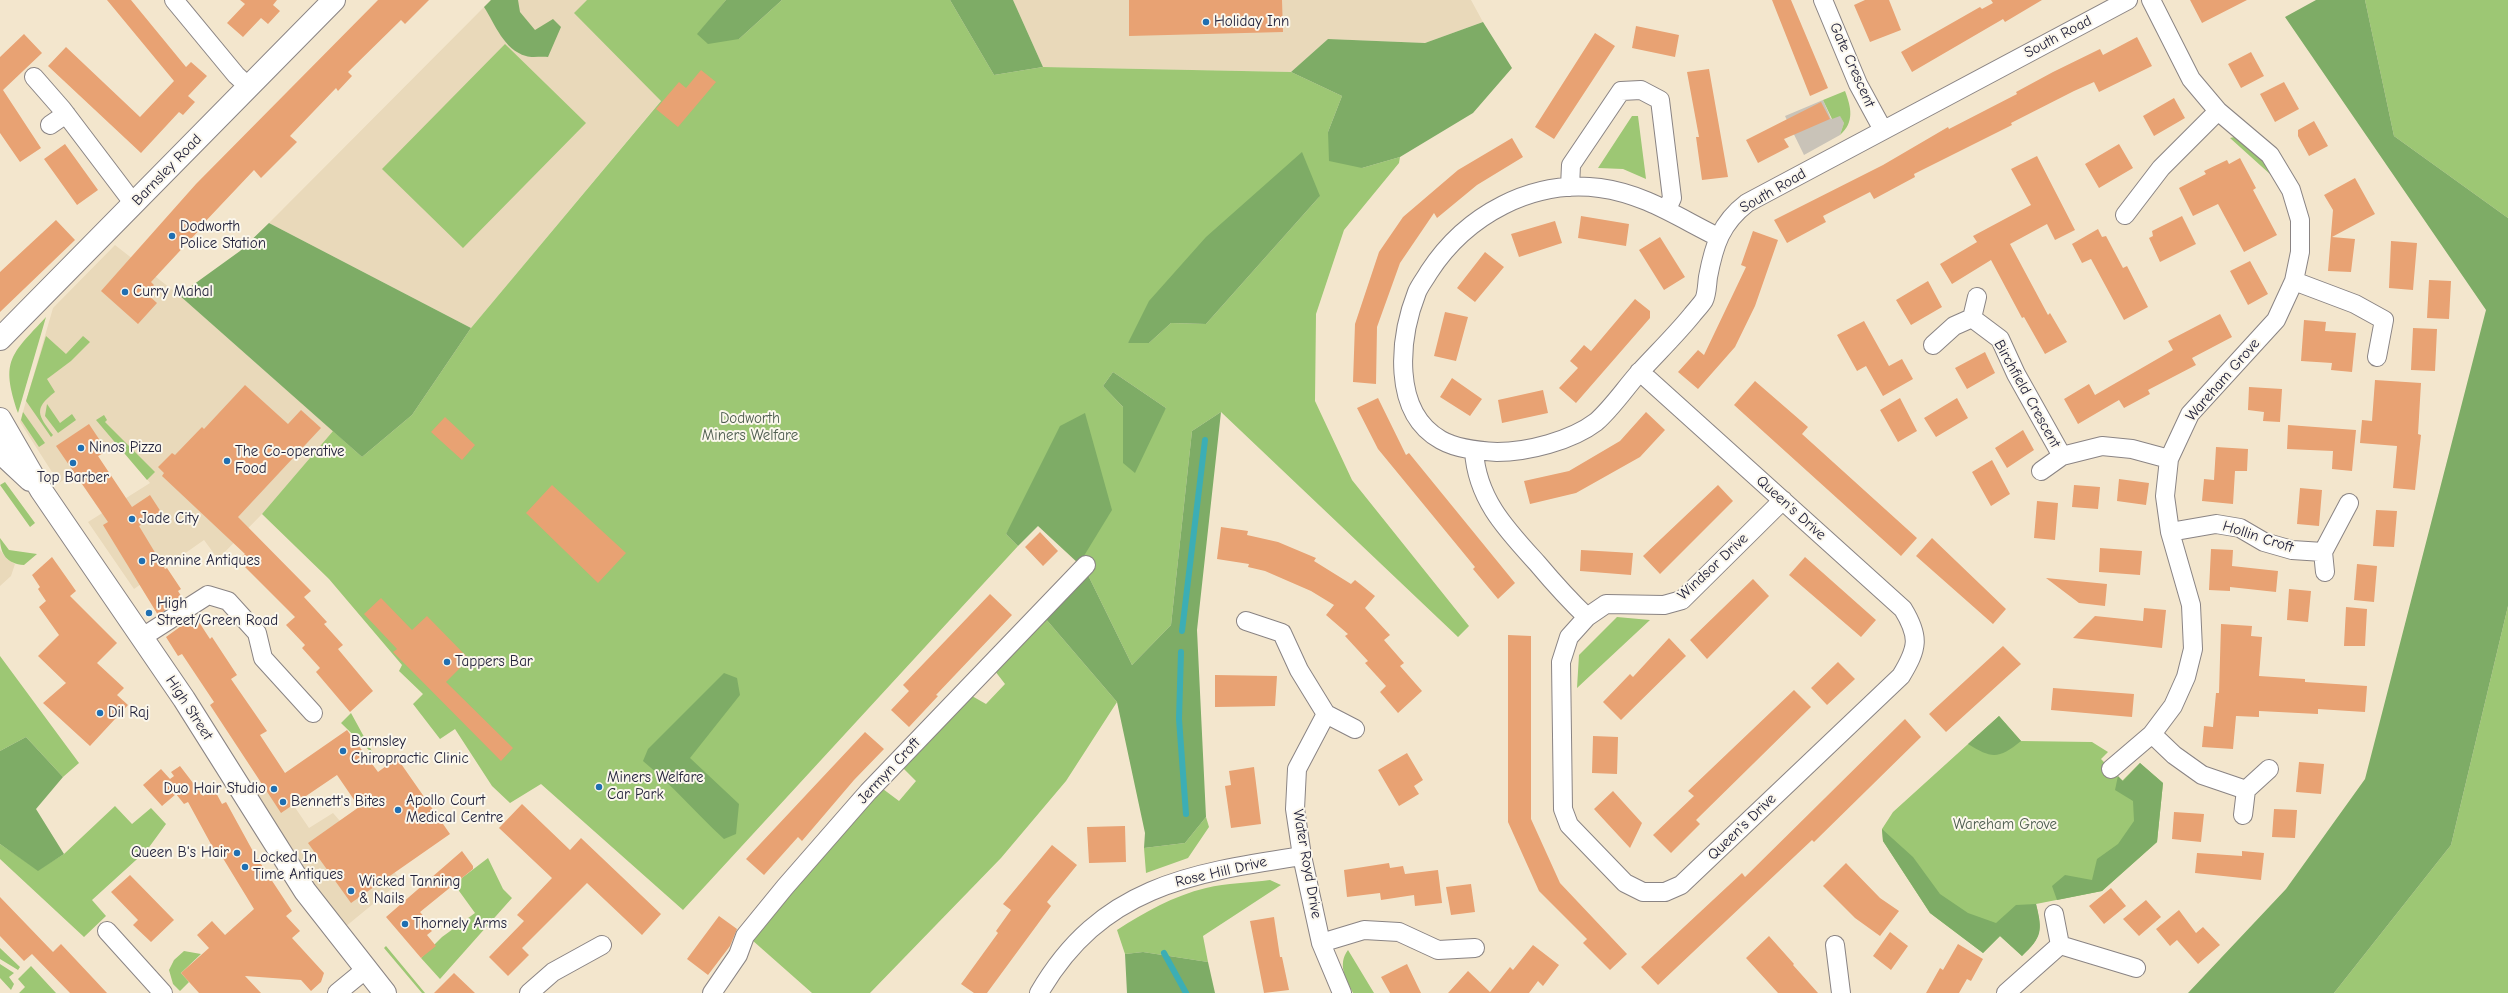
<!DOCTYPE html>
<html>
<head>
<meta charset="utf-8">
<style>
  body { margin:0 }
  canvas { display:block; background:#f3e6cd }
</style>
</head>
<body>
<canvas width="2508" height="993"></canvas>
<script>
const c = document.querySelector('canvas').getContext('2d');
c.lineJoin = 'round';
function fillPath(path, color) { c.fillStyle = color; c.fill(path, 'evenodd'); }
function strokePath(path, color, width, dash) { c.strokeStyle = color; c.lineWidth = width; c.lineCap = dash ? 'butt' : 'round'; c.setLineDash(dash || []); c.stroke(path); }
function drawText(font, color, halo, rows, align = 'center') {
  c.font = font + ' "Comic Neue",sans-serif'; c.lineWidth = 4; c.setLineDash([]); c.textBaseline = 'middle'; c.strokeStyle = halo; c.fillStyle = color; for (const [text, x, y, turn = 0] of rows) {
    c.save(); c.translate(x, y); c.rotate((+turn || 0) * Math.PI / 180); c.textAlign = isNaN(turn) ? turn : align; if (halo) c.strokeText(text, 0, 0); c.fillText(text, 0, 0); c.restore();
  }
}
const built = new Path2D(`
  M491 0H745L471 328 269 223Z
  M1013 0H1471L1483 22 1425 43 1328 39 1291 72 1043 67Z
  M115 245 179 295 333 431 262 514 218 559 204 540 134 589 88 522 150 483 117 443 59 483 20 422 53 308Z
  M0 550 7 559 15 564 11 576 0 586Z
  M275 778 309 828 333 813 340 821 379 851 401 881 345 927 310 884 252 793Z`);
const industrial = new Path2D(`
  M1823 100 1831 119 1840 115 1844 123 1840 135 1804 155 1785 116Z`);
const green = new Path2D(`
  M587 0H726L698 34 739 39 782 0H950L994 75 1043 67 1291 72 1342 96 1328 132 1362 168 1400 157 1399 163 1344 230 1316 314 1315 401 1352 480 1469 626 1458 637 1221 412 1192 431 1171 625 1132 665 1087 573 1079 564 1085 414 1006 534 1018 546 683 910 541 784 510 803 492 786 455 729 440 739 413 704 423 694 399 671 402 665 329 579 262 514 333 431 362 457 412 415 471 328 661 101 574 13ZM1320 196 1206 324 1171 323 1149 343H1128ZM1113 372 1166 408 1123 463V407L1103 386Z
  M2365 0H2508V218L2394 136Z
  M505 44 586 123 463 248 382 169Z
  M1845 91C1851 107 1855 122 1840 135L1844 123 1840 116 1832 119 1823 100Z
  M1632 116H1638L1646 179 1623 169 1598 168Z
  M2239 136 2262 159 2271 175 2230 138Z
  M46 317 18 413C0 360 11 355 46 317Z
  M46 336 66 354 83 336 90 342 71 361 47 379 55 392C33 409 38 415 53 435L51 437 26 401Z
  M47 404 60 423 72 414 76 420 58 433 45 416Z
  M23 412 45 443 39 447 21 420Z
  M104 415 107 420 105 422 155 472 147 480 96 420Z
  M5 482 35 523 30 527 0 485Z
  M0 538 9 550 37 554 24 565C7 564 0 554 0 538Z
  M2508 606V993H2334L2451 845Z
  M1617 617 1650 620 1577 688 1579 655Z
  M1045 618 1117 702 1066 781 1001 858 870 993H812L752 940 818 861 883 789 899 801 916 781 903 768 972 696 986 704 1005 684 995 671Z
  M0 656 79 763 63 777 26 737 0 751Z
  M351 713 374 755 341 723Z
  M1999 716 2021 741 2092 742 2108 752 2101 759 2122 781 2140 763 2163 783 2157 842 2102 891 2036 904C2042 931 2042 937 2022 956L2000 936 1983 953 1930 913 1883 841 1882 829 1893 812Z
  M115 806 132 824 151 808 166 824 147 850 92 900 106 916 84 937 0 859V844L38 870 64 854Z
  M1206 817 1209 827 1188 858 1146 873 1144 848 1185 843Z
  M488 858 503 889 512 898 440 979 421 958 442 937 475 913 454 884Z
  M1270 880 1281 885 1203 936 1208 962 1143 952 1125 954 1117 930C1145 912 1173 896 1206 888 1227 883 1249 883 1270 880Z
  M386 946 425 993H422L384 948Z
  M0 948 20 967 18 970 0 959Z
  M1348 950 1374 993H1353C1346 979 1337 965 1348 950Z
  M184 951 201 954 181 973 189 982 180 991 173 984 169 970 174 960Z
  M0 964 14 973 9 977 14 984 11 990 0 978Z
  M31 966 56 993H19L25 987 18 979Z`);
const forest = new Path2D(`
  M491 0H518L520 12 535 30 553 19 561 27 548 57C541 56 532 58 526 56 504 50 495 24 484 7Z
  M726 0H782L739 39 708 44 697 34Z
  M950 0H1013L1043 67 994 75Z
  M2316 0H2365L2394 136 2508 218V606L2451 845 2334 993H2188L2286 889 2365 779 2486 310 2285 17Z
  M1483 22 1512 68 1473 113 1400 157 1362 168 1329 161 1328 132 1342 96 1291 72 1328 39 1425 43Z
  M1302 152 1320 196 1206 324 1171 323 1149 343H1128L1149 301 1206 237Z
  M269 223 471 328 412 415 362 457 179 295 240 251Z
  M1113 372 1166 408 1135 473 1123 463V407L1103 386Z
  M1221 412 1197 630 1206 817 1185 843 1144 848 1145 833 1117 702 1045 618 1087 573 1132 665 1171 625 1192 431Z
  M1085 413 1112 510 1079 564 1038 526 1018 546 1006 534 1060 426Z
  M724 673 737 678 740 695 690 758 739 804 736 834 724 839C696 813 672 785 643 761L648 749Z
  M1999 716 2021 741C1999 759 1992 759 1968 744Z
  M26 737 63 777 36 809 64 854 38 871 0 844V751Z
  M2140 763 2163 783 2157 842 2102 891 2057 900 2052 886 2065 875 2092 880 2097 859 2118 844 2134 821 2133 801 2115 790 2118 776 2123 781Z
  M1882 829 1913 857 1940 894 1968 913 1996 923 2016 905 2036 904C2043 931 2042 937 2022 956L2000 936 1983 953 1930 913 1883 841Z
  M1143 952 1208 962 1215 993H1127L1125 954Z`);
const stream = new Path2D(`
  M1182 631 1205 440
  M1181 652 1179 719 1186 814
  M1164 953 1186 993`);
const building = new Path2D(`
  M107 0H131L186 67 191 62 207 76 188 96 195 102 183 115 179 112 141 153 48 66 66 47 140 117 174 81Z
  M240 0H277L273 5 280 11 268 24 261 18 243 37 227 23 245 4Z
  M378 0H429L405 24 401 20 348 72 352 76 338 91 336 88 290 136 297 142 261 178 254 170 202 225 203 226 151 282 154 285 146 293 157 303 138 324 101 291 196 184Z
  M1129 0H1282L1283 32 1129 36Z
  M1772 0H1791L1828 88 1810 96Z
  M1865 0H1889L1901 30 1870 42 1854 5Z
  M1991 0H2042L2005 22 2003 19 1912 72 1901 52 1980 7 1982 9 1993 3Z
  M2190 0H2247L2202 23Z
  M1636 26 1679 35 1675 57 1632 48Z
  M1595 33 1615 46 1554 139 1535 127Z
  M24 34 42 53 3 90 41 148 20 162 0 133V57Z
  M2137 37 2152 66 2099 92 2094 82 2074 91 2011 123 2012 125 1914 174 1915 177 1874 199 1870 192 1823 216 1826 222 1787 243 1774 220 1883 165 1948 127 1949 129 2017 94 2016 92 2053 72 2100 49 2103 55Z
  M2251 52 2264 76 2241 88 2228 64Z
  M1709 69 1728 177 1702 180 1696 137H1699L1687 72Z
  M701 70 716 82 678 127 656 109 679 82 686 88Z
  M2284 82 2299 109 2275 122 2260 94Z
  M2174 98 2185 118 2154 136 2143 116Z
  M1821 102 1830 119 1784 139 1789 147 1758 163 1746 140Z
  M2314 121 2328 146 2309 156 2298 136V130Z
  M1512 138 1523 157 1477 185 1437 218 1434 213 1400 263 1377 327 1376 384 1353 382 1355 324 1379 252 1403 217 1458 170Z
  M65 144 98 190 77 205 44 159Z
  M2119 144 2133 168 2099 188 2085 164Z
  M2037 156 2075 230 2055 240 2047 224 2010 244 2048 315 2050 313 2067 342 2045 354 2024 317 2022 318 1991 260 1952 284 1940 264 1977 242 1973 236 2031 205 2011 169Z
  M2240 158 2256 188 2253 190 2277 235 2244 252 2218 204 2193 216 2179 188 2206 174 2204 171 2227 160 2229 164Z
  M2355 178 2375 214 2332 237 2355 239 2351 272 2328 271 2333 210 2324 195Z
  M1581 216 1629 224 1626 246 1578 238Z
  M2182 216 2196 244 2160 262 2149 238 2153 236 2152 231Z
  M56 220 75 240 0 312V272Z
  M1555 221 1562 243 1519 257 1511 234Z
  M2098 229 2102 237 2106 236 2123 268 2127 266 2148 307 2124 320 2091 259 2082 263 2072 244Z
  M1753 231 1778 240 1755 306 1735 347 1698 389 1678 372 1698 350 1704 355 1746 267 1741 265Z
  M1660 237 1685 277 1664 290 1639 250Z
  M2391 241 2417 243 2413 290 2389 288Z
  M1485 252 1504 267 1475 302 1457 288Z
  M2250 261 2268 294 2248 305 2230 271Z
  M2429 280 2451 281 2449 319 2427 318Z
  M1928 281 1942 307 1911 325 1896 300Z
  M1635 299 1650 311V318L1576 403 1559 388 1578 368 1570 361 1584 345 1591 351Z
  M1445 312 1468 317 1456 361 1434 356Z
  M2220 314 2232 337 2192 358 2196 365 2148 390 2150 394 2124 408 2119 400 2078 424 2064 399 2089 384 2095 395 2173 350 2168 341Z
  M2304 320 2326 322 2325 331 2356 333 2352 372 2331 370 2332 363 2301 361Z
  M1864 321 1889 366 1902 359 1913 379 1883 396 1866 366 1857 371 1837 335Z
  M2413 328 2437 329 2435 371 2411 370Z
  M1985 352 1995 373 1967 389 1955 368Z
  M1452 378 1482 399 1470 416 1440 397Z
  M2375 380 2421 383 2418 434 2421 435 2415 490 2393 488 2397 446 2360 443 2362 420 2372 421Z
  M1755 381 1808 427 1802 434 1917 538 1901 556 1734 405Z
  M245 385 288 424 301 410 321 428 238 517 311 591 304 597 327 622 324 624 343 645 338 649 373 691 350 712 316 672 320 668 302 648 305 645 286 625 295 617 238 560 245 554 162 476 164 473 158 467 172 453 175 455 202 427 204 429Z
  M2249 387 2282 389 2280 422 2263 421 2264 412 2248 410Z
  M1543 390 1548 413 1502 423 1498 400Z
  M1378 398 1406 455 1409 453 1515 583 1498 599 1473 569 1475 567 1378 449 1357 408Z
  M1900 398 1917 431 1898 442 1880 410Z
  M1957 398 1968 418 1936 437 1924 418Z
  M1646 412 1665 430 1640 457 1576 493 1530 504 1524 481 1569 471 1620 441Z
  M445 417 475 445 462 460 431 432Z
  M89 424 107 451 98 456 132 507 150 495 161 512 139 526 165 569 167 568 181 589 178 591 183 599 158 615 103 525 108 522 56 446Z
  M2288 425 2356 430 2352 471 2332 469 2333 451 2287 449Z
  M2023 430 2034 450 2007 468 1995 448Z
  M2216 447 2248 449 2247 471H2235L2233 504 2202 501 2204 479 2214 480Z
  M1992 460 2010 494 1991 506 1972 472Z
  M2119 479 2149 483 2146 505 2117 501Z
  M552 485 626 553 598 583 526 513Z
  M1718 485 1733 501 1660 574 1643 556Z
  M2074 485 2100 487 2098 509 2072 507Z
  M2300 488 2322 490 2319 526 2297 524Z
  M2037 501 2058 503 2055 540 2034 538Z
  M2376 510 2397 511 2394 547 2373 546Z
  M1221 527 1248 531 1247 535 1278 542 1316 558 1314 561 1351 584 1355 580 1375 596 1365 608 1390 635 1384 640 1404 663 1400 666 1422 691 1398 713 1380 692 1386 686 1365 663 1368 661 1345 636 1348 634 1326 615 1334 605 1311 591 1265 571 1248 567 1249 564 1217 559Z
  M1040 532 1058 551 1043 566 1025 547Z
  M1932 538 2006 609 1993 624 1916 556Z
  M2100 548 2142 551 2140 575 2099 572Z
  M2211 549 2233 550 2232 566 2278 571 2276 592 2230 587V591L2209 590Z
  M1581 550 1633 553 1631 575 1580 571Z
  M52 557 76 591 70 596 117 643 97 663 124 688 117 695 128 705 90 746 43 703 66 683 38 656 59 635 39 607 46 601 38 589 40 587 32 575Z
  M1805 557 1876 620 1861 637 1789 575Z
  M2357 564 2377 566 2374 602 2354 600Z
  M2046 578 2107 584 2105 606 2079 603Z
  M1753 579 1769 596 1707 659 1690 640Z
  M2289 589 2311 591 2308 622 2287 620Z
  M990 594 1012 615 936 695 938 696 909 727 891 710 909 691 903 685Z
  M381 598 412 630 427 616 469 659 446 682 513 748 501 761 393 652 397 649 364 614Z
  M2346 607 2367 609 2365 646H2344Z
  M2144 608 2166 610 2162 648 2073 638 2095 616 2143 621Z
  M195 616 210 639 212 637 237 675 231 679 267 731 260 735 285 773 347 730 378 772 397 758 450 834 351 903 308 843 359 807 337 775 281 813 210 705 214 702 182 654 178 656 166 637Z
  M2221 624 2252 626 2251 636 2262 637 2259 676 2305 679V682L2367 686 2365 712 2318 709V714L2259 711V717L2236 716 2233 749 2202 747 2204 726 2213 727 2216 693H2219Z
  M1508 635 1531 636V819L1560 883 1627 954 1610 970 1583 943 1587 939 1539 891 1508 822Z
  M1669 638 1686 656 1621 720 1603 702 1630 674 1633 677Z
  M2003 646 2021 664 1946 732 1929 714Z
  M1838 662 1855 679 1827 705 1811 688Z
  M1215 675 1277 676 1275 706 1215 707Z
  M2053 688 2134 694 2132 717 2051 710Z
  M1794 690 1811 707 1696 820 1700 824 1671 853 1653 835 1694 796 1688 791Z
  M1905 719 1921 737 1814 842 1812 840 1658 985 1641 967 1742 873 1745 877Z
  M865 732 884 749 854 780 802 841 798 837 764 875 746 859Z
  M1593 736 1618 737 1617 774 1592 773Z
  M1407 753 1423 780 1414 786 1419 794 1399 806 1378 770Z
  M2299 762 2324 764 2321 794 2296 792Z
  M180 766 203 796 214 789 222 804 226 802 255 855 292 911 286 916 300 931 292 938 324 973 321 982 311 991 301 980 245 976 261 993H199L181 973 209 948 197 935 212 921 225 935 254 909 221 855 218 857 188 802 184 804 176 794 162 806 143 785 161 769 170 779 174 776 171 772Z
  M1254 767 1261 824 1231 828 1225 786 1231 785 1229 771Z
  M1613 791 1642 823 1630 848 1594 809Z
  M522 804 570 850 581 838 661 914 642 935 587 883 522 948 529 955 508 976 489 957 524 921 517 915 552 878 499 828Z
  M2274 809 2297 810 2295 838 2272 837Z
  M2174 812 2204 814 2201 842 2172 839Z
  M1125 826 1126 862 1089 863 1087 827Z
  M1052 845 1077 865 1047 902 1051 906 987 993H974L961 984 998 933 996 931 1011 910 1003 904Z
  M462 851 473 866V869L420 912 432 926 429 928 432 931 427 935 436 946 421 958 386 917Z
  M2242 851 2264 853 2261 880 2195 873 2197 853 2242 856Z
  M1389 863 1390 868 1403 866 1405 874 1438 870 1442 903 1415 906 1414 895 1381 900 1380 893 1347 897 1344 870Z
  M1846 863 1880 898 1899 911 1880 936 1855 918 1823 886Z
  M130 875 174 920 151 942 133 925 138 920 111 892Z
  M1471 884 1475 912 1451 915 1446 887Z
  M2111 888 2126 906 2104 924 2089 906Z
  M0 897 53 952 61 944 107 993H70L32 954 24 961 0 936Z
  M2146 900 2161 917 2139 936 2123 919Z
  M2179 910 2196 933 2203 927 2220 945 2198 964 2177 940 2170 946 2156 929Z
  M719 916 737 929 730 946 708 975 687 959Z
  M1274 917 1280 957H1282L1289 990 1264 993 1250 921Z
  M1890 932 1908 946 1891 970 1873 956Z
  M1769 936 1794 964 1793 965 1818 993H1778L1746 958Z
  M1958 944 1983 959 1971 981 1967 979 1959 993H1926L1940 968 1943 970Z
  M1533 945 1559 965 1543 986 1538 981 1529 993H1448L1468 971 1490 992 1510 967 1513 970Z
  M1407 964 1421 993H1390L1381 977Z
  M454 973 475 993H434Z`);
const street = new Path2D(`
  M174 0 236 75 249 87
  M1823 0 1858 84 1883 130
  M34 77 62 109 134 204
  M50 125 66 114
  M1570 187 1571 165 1621 91 1641 90 1660 100 1672 198 1667 209
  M2125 215 2161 168 2218 111
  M1718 237C1679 218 1645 194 1600 188 1532 179 1466 215 1429 272 1425 279 1420 285 1417 292 1399 338 1391 412 1441 440 1457 449 1478 451 1497 452 1527 452 1571 441 1596 422 1611 409 1624 390 1637 375 1655 355 1675 336 1692 315 1695 311 1701 305 1704 300 1707 294 1707 284 1708 277 1714 245 1721 223 1747 203L2128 0
  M2294 281 2355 304 2384 320 2377 357
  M1972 318 1977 297
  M1933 345 1954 326 1972 318 2000 339 2016 374 2062 456 2102 446 2132 449 2169 459
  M1639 372 1648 379 1903 609C1920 637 1918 648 1901 676L1681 885 1665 892H1643L1625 883 1569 825 1563 809 1561 662 1569 637 1587 617 1606 604 1664 605 1682 600 1783 500
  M1474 451C1477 499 1506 529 1537 563 1553 582 1569 600 1587 617
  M2041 471 2062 456
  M2170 532 2216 524 2240 528 2264 542 2292 550 2323 552 2349 503
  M2323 552 2325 572
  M1246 621 1282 633 1299 670 1326 714 1297 769 1295 809 1302 856 1321 943 1342 993
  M141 638 208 595 228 601 257 633 263 658 313 713
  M1326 714 1355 729
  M2152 734 2174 755 2202 775 2246 790 2243 815
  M2111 769 2152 734 2173 706 2186 677 2193 649 2191 605 2170 532 2165 496 2169 459 2190 414 2276 320 2294 281 2300 252V220L2291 190 2270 155 2218 111 2191 79 2151 0
  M2246 790 2269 769
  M2054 914 2060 945
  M107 931 163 993
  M1321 943 1364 930 1399 932 1438 950 1475 948
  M1835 945 1841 993
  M337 993 365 970
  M529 993 553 972 602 945
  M712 993 738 955 745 936 785 887 868 792 1086 565
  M1039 993C1101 886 1191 873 1302 856
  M2006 993 2060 945 2136 968`);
const secondary = new Path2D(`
  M0 339 334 0
  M0 419 41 490 184 699 305 891 385 993
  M0 452 30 480`);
const markers = [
  [1206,22,4,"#1f6fb2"],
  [172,236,4,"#1f6fb2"],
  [125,292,4,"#1f6fb2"],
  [81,448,4,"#1f6fb2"],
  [227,461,4,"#1f6fb2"],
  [73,463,4,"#1f6fb2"],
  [132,519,4,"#1f6fb2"],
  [142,561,4,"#1f6fb2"],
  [149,613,4,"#1f6fb2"],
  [447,662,4,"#1f6fb2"],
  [100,713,4,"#1f6fb2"],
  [343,751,4,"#1f6fb2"],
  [599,787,4,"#1f6fb2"],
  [274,789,4,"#1f6fb2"],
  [283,802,4,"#1f6fb2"],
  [398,810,4,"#1f6fb2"],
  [237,853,4,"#1f6fb2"],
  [245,867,4,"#1f6fb2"],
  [351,891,4,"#1f6fb2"],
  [405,924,4,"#1f6fb2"]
];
const poiNames = [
  ["Holiday Inn",1214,22],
  ["Dodworth",180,227],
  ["Police Station",180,244],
  ["Curry Mahal",133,292],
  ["Ninos Pizza",89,448],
  ["The Co-operative",235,452],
  ["Food",235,469],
  ["Top Barber",73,478,"center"],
  ["Jade City",140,519],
  ["Pennine Antiques",150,561],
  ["High",157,604],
  ["Street/Green Road",157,621],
  ["Tappers Bar",455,662],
  ["Dil Raj",108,713],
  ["Barnsley",351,742],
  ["Chiropractic Clinic",351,759],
  ["Miners Welfare",607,778],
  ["Car Park",607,795],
  ["Duo Hair Studio",266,789,"right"],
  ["Apollo Court",406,801],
  ["Medical Centre",406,818],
  ["Bennett's Bites",291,802],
  ["Queen B's Hair",229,853,"right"],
  ["Locked In",253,858],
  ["Time Antiques",253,875],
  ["Wicked Tanning",359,882],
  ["& Nails",359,899],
  ["Thornely Arms",413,924]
];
const streetNames = [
  ["South Road",2058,37,-28],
  ["Gate Crescent",1852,65,66],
  ["Barnsley Road",167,170,-46],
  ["South Road",1773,191,-30],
  ["Wareham Grove",2223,380,-49],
  ["Birchfield Crescent",2027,394,61],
  ["Queen's Drive",1791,508,42],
  ["Hollin Croft",2258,537,18],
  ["Windsor Drive",1713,567,-43],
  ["High Street",189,708,57],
  ["Jermyn Croft",889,771,-47],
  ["Queen's Drive",1742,827,-44],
  ["Water Royd Drive",1307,864,80],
  ["Rose Hill Drive",1221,872,-13]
];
const parkNames = [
  ["Dodworth",750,419],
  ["Miners Welfare",750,436],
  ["Wareham Grove",2005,825]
];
fillPath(built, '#e9d9ba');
fillPath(industrial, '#c9c3b8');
fillPath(green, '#9dc774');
fillPath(forest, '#7eac66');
strokePath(stream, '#3caeb5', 6);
fillPath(building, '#e8a273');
strokePath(street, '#8a8484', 20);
strokePath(secondary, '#8a8484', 24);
strokePath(street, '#fff', 18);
strokePath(secondary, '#fff', 22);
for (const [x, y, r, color] of markers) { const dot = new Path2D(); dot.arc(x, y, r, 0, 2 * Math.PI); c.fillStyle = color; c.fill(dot); strokePath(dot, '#fbf7ec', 1.5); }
drawText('15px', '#22223b', '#fbf7ec', poiNames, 'left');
drawText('15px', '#22223b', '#fbf7ec', streetNames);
drawText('15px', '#4d5c4f', '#fbf7ec', parkNames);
</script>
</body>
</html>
